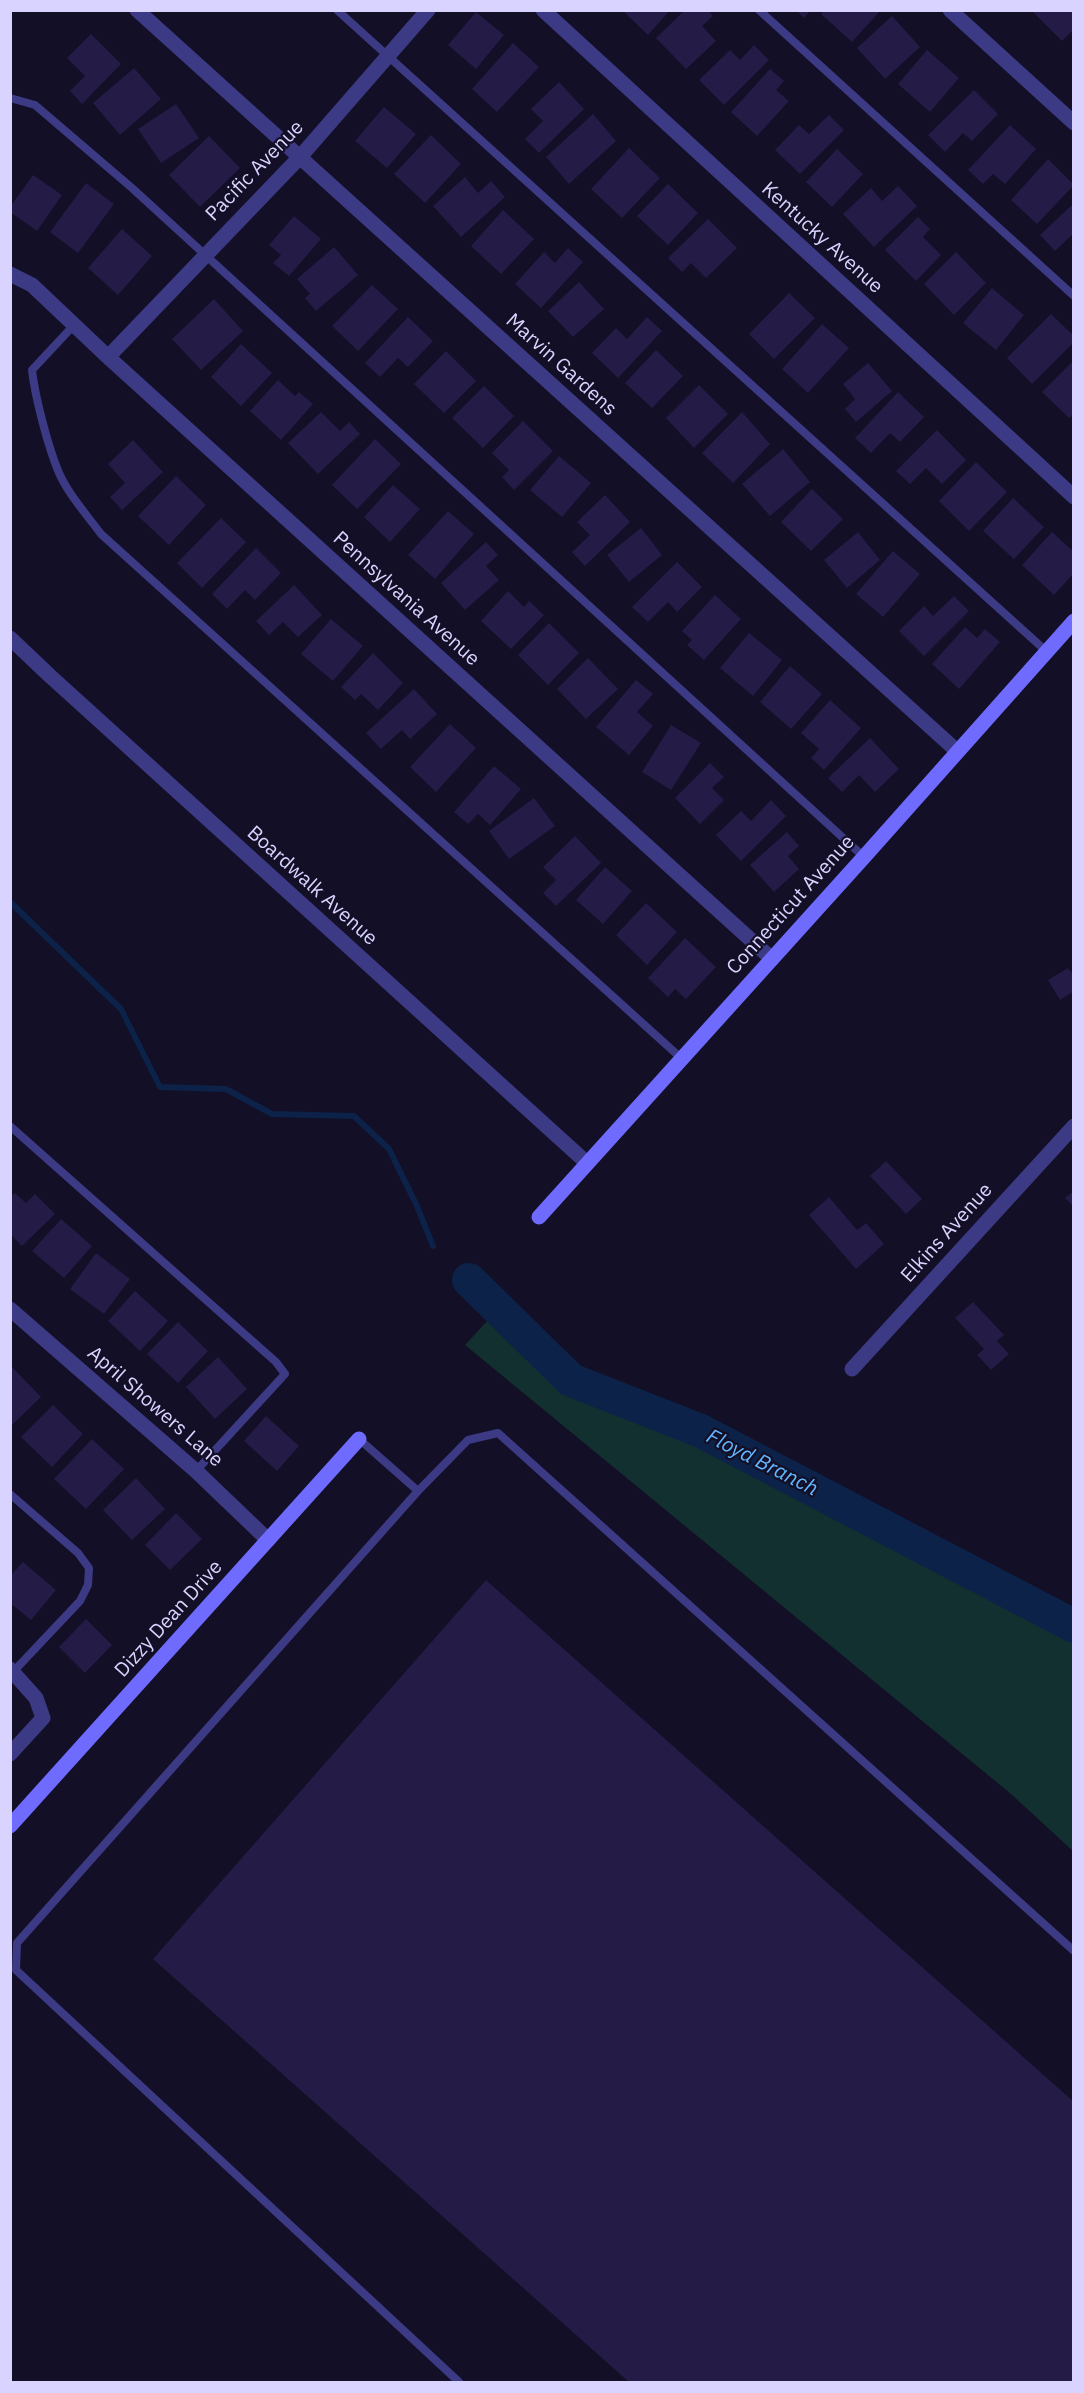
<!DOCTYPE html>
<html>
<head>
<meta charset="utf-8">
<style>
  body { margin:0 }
  #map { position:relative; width:1084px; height:2393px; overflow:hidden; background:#130f26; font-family:"IBM Plex Sans",sans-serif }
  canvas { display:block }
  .frame { position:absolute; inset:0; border:12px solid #d9d4ff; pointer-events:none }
</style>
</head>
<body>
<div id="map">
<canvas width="1084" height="2393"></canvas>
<div class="frame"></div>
</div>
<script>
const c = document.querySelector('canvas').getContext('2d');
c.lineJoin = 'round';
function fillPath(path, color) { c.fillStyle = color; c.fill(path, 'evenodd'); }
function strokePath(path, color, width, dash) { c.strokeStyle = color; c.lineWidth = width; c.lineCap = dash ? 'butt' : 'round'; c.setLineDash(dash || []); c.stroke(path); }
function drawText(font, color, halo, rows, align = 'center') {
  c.font = font + ' "IBM Plex Sans",sans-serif'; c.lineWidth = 4.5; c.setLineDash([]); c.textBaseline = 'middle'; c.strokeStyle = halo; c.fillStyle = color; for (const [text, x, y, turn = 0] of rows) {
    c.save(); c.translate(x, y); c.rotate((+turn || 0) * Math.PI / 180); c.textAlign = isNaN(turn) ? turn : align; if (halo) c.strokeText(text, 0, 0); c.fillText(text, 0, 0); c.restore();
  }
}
const green = new Path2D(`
  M501 1306 593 1379 653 1408 715 1432 797 1480 1038 1613 1073 1629V1851L1011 1794 465 1345Z`);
const stream = new Path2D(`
  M10 902 121 1009 160 1087 226 1089 272 1114 354 1116 389 1149 417 1206 433 1246`);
const river = new Path2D(`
  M469 1280 571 1380 701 1431 1074 1626`);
const building = new Path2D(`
  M622 10H670L648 35Z
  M685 10H708L713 16 702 26 716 41 686 69 656 38Z
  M796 10H811L804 18Z
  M824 10H881L852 42 821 14Z
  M1031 10H1074V29L1062 41Z
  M476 12 504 35 476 69 448 45Z
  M892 16 920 47 885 79 857 48Z
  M91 34 121 64 82 104 70 91 85 76 67 58Z
  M513 43 539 67 497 112 472 89Z
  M754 45 769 60 724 105 699 80 730 50 740 60Z
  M927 50 959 78 930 112 898 84Z
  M134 68 161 99 120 135 93 103Z
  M770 69 784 81 776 90 789 101 757 136 731 112Z
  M559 82 584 109 539 153 525 139 543 121 531 109Z
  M974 90 998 114 972 141 963 133 945 152 928 135Z
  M176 104 199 138 161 163 138 129Z
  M384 107 416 134 387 168 355 141Z
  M593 114 616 141 569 184 546 157Z
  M829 115 844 130 800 174 775 150 799 125 809 134Z
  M1010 125 1036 149 1005 184 993 174 983 184 968 170Z
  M431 135 461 164 425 203 394 174Z
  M209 136 240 168 200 207 169 175Z
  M629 148 660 178 622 218 591 189Z
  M837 149 863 174 832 207 806 182Z
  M1048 159 1074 185 1037 224 1011 200Z
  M33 175 62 195 37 231 10 212V207Z
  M465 177 478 193 491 181 505 197 461 237 433 206Z
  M86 183 114 204 78 253 50 232Z
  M668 184 698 213 668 245 637 216Z
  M898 186 917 206 874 247 843 214 871 188 882 201Z
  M1074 203V233L1055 251 1040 235Z
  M503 210 534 239 501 274 471 246Z
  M294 216 321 239 289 276 273 263 281 255 269 245Z
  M918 217 930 229 923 237 941 255 916 281 885 250Z
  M708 219 737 248 706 278 691 263 682 272 668 258Z
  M122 229 152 256 118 295 88 268Z
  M334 247 358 275 316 311 305 298 310 294 297 279Z
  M568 248 583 262 541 308 515 284 544 252 555 263Z
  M956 252 986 283 954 315 924 284Z
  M579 282 604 309 573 337 548 311Z
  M372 285 398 309 358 351 332 326Z
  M992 288 1024 315 996 350 963 323Z
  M789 293 815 318 774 359 749 334Z
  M214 299 243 331 201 370 172 339Z
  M1051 314 1074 336V342L1032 384 1007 358Z
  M408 317 433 341 408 367 398 358 380 377 365 363Z
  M647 317 662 331 618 378 592 353 616 328 627 339Z
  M822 324 849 348 808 393 782 369Z
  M241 344 272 373 241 406 211 377Z
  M656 350 683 376 652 408 625 383Z
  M446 351 476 381 444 413 414 384Z
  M1074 360V414L1069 418 1042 392Z
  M868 363 892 391 856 422 845 409 855 399 843 384Z
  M278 380 295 396 299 392 313 404 281 440 250 411Z
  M699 385 728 414 694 448 666 418Z
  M484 386 514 416 483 448 452 418Z
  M898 392 924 417 900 442 890 433 871 453 855 438Z
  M321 412 340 431 349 422 360 434 318 474 288 443Z
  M742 412 770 444 733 483 702 453Z
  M523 421 553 451 514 490 502 477 509 470 492 453Z
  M937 430 966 460 942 484 926 468 910 484 896 471Z
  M375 439 401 464 357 509 332 485Z
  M133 440 163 472 122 510 110 497 125 483 108 464Z
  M783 449 810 482 770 516 742 484Z
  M559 456 591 483 562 517 530 490Z
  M976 462 1007 492 969 531 939 501Z
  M176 476 206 505 169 545 138 516Z
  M393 485 420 509 390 542 364 517Z
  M812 489 843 519 811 551 781 522Z
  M605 495 630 522 585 566 572 552 590 535 577 522Z
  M1013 498 1044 527 1014 559 983 531Z
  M448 511 474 534 435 579 408 555Z
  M221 518 246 542 202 588 177 563Z
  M641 528 662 555 629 582 607 555Z
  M858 532 880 560 847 588 824 560Z
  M1052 532 1074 552V573L1054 595 1022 565Z
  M486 542 498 555 486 566 499 580 465 610 441 583Z
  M256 548 281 573 255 600 245 590 227 609 212 594Z
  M893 551 920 574 883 617 856 594Z
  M677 562 702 587 677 612 668 602 648 622 632 607Z
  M294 585 322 615 298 637 283 622 269 635 256 621Z
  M508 591 524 607 529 601 544 615 511 649 481 621Z
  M715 595 741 619 704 660 687 645 692 640 682 631Z
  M954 596 969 611 924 656 899 631 924 606 933 616Z
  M331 619 363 646 333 681 301 654Z
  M549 623 579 653 548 685 518 655Z
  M965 627 977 638 985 629 1000 642 959 689 932 664Z
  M749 633 782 660 753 696 720 668Z
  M373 653 403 683 378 710 361 694 355 700 341 687Z
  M588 658 618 689 586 719 557 689Z
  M790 666 822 694 791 729 760 702Z
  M636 680 653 694 637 712 653 726 629 755 596 727Z
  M414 689 437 714 410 739 402 730 381 749 366 733Z
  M830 700 861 728 824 770 811 758 819 749 801 733Z
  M450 724 476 748 436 792 410 767Z
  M671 725 701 743 671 790 642 772Z
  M870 738 899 769 875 792 859 775 842 792 828 778Z
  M710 763 724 777 712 788 724 800 700 824 675 798Z
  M494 766 521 789 490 825 478 814 468 824 454 812Z
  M534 798 555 826 509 859 489 831Z
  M771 800 786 816 741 861 716 835 741 811 751 821Z
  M787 832 799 846 788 856 799 869 774 892 750 865Z
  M575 836 601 863 556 906 543 893 556 880 543 867Z
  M605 867 632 891 603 924 576 900Z
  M646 903 677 932 647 965 616 935Z
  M685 938 716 967 686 999 675 989 668 997 648 978Z
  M1068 968 1074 976V991L1060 1000 1048 980Z
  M886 1161 922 1199 906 1214 870 1176Z
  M1074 1191V1207L1065 1198Z
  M15 1193 26 1203 35 1194 55 1214 22 1246 10 1234V1197Z
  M829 1197 857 1230 866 1223 884 1244 856 1269 809 1215Z
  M61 1219 92 1246 64 1278 32 1251Z
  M96 1253 130 1279 104 1314 70 1289Z
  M135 1291 168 1321 140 1351 108 1321Z
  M973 1302 1004 1335 997 1341 1009 1354 991 1370 977 1355 984 1349 955 1318Z
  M178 1322 208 1351 178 1383 147 1354Z
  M218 1357 247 1389 215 1419 186 1387Z
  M10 1365 41 1397 10 1427Z
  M53 1405 83 1434 52 1467 21 1437Z
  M266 1416 299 1446 277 1471 244 1441Z
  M92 1439 124 1469 86 1509 54 1479Z
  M136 1478 165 1509 132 1540 103 1510Z
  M176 1513 202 1539 170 1570 145 1545Z
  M23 1562 56 1590 31 1620 10 1603V1576Z
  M486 1580 1074 2102V2382H629L153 1959Z
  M86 1619 112 1645 85 1673 59 1647Z`);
const lane = new Path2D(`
  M337 10 1046 651
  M759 10 1074 296
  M10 98 35 105 132 188 864 857
  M75 324 32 370C35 397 48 447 59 473 69 495 86 514 101 534L681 1058
  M10 1126 276 1362 285 1374 196 1471
  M359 1439 418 1491 468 1440 498 1433 1074 1951
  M418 1491 17 1943 16 1970 459 2382
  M10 1494 78 1553 89 1568 88 1585 80 1601 13 1672`);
const street = new Path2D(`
  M137 10 957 751
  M543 10 1074 497
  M950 10 1074 123
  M10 274 32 285 108 357 772 959
  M108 357 300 157 428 10
  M10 638 49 675 587 1163
  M10 1309 196 1471 268 1540
  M852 1369 1074 1126
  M10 1669 36 1698 43 1718 10 1754`);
const secondary = new Path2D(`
  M539 1217 864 857 1074 621
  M10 1826 359 1439`);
const streetNames = [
  ["Pacific Avenue",255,171,-46],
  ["Kentucky Avenue",822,238,42],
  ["Marvin Gardens",561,365,42],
  ["Pennsylvania Avenue",406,599,42],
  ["Boardwalk Avenue",312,886,42],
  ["Connecticut Avenue",791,905,-48],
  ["Elkins Avenue",947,1233,-48],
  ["April Showers Lane",155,1407,41],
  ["Dizzy Dean Drive",169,1619,-48]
];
const waterNames = [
  ["Floyd Branch",762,1463,27]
];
fillPath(green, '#12302f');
strokePath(stream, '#0c2248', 6);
strokePath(river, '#0c2248', 34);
fillPath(building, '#241b47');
strokePath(lane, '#3d3a85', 8);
strokePath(street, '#3d3a85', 15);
strokePath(secondary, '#6f6bff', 15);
drawText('20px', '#d9d4ff', '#130f26', streetNames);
drawText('italic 21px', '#62b6ff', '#130f26', waterNames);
</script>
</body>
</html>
